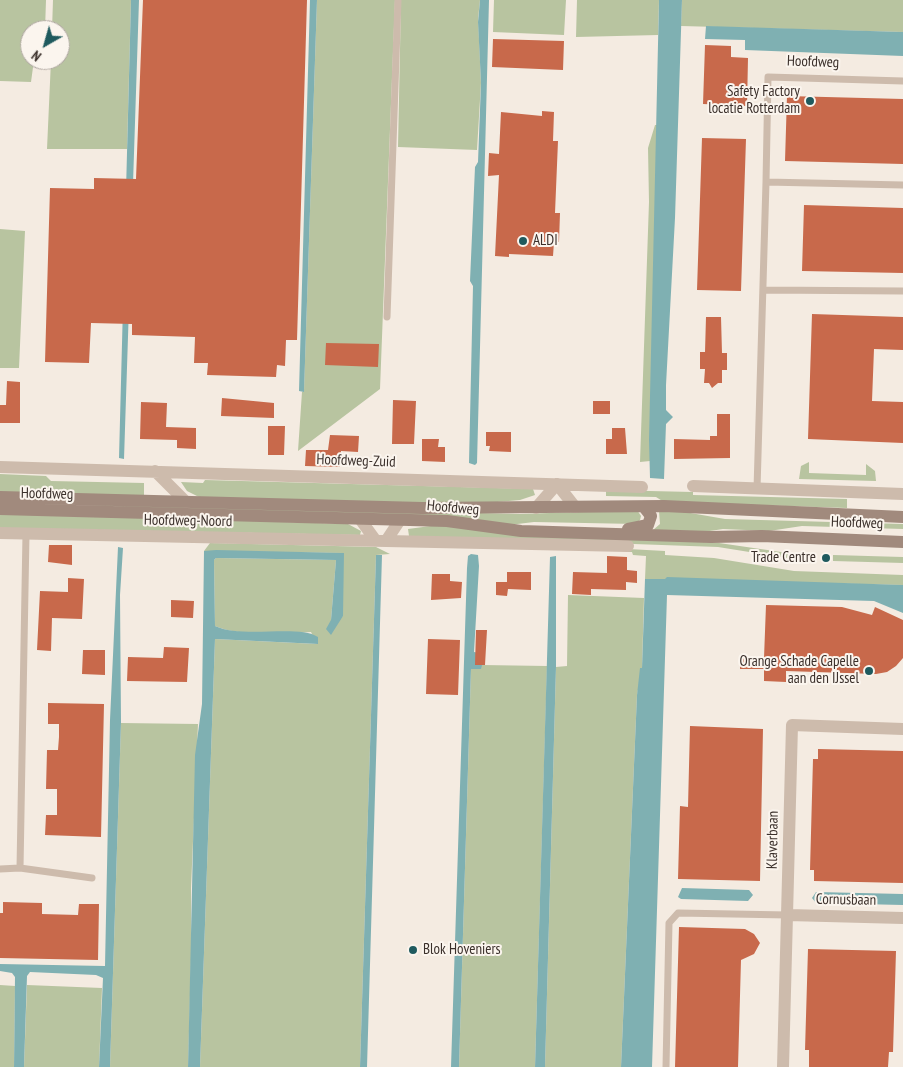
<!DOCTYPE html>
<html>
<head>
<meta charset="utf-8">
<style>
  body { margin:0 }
  #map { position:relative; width:903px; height:1067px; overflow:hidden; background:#f4ebe1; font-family:"PT Sans Narrow",sans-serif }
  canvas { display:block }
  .north { position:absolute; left:20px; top:20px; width:50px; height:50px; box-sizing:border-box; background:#fbf5ee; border:1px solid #aea6a0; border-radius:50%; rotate:218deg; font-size:14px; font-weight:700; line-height:20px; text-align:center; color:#3b302b }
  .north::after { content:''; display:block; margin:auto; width:18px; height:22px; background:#1f5a5e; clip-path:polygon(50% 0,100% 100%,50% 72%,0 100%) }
</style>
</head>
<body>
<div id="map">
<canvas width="903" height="1067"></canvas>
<div class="north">N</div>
</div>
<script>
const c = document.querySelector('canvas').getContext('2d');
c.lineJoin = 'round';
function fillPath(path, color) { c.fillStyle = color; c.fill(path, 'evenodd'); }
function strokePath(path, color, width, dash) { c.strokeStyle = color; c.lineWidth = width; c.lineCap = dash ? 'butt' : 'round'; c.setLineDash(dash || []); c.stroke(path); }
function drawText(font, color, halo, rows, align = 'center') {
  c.font = font + ' "PT Sans Narrow",sans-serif'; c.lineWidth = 4; c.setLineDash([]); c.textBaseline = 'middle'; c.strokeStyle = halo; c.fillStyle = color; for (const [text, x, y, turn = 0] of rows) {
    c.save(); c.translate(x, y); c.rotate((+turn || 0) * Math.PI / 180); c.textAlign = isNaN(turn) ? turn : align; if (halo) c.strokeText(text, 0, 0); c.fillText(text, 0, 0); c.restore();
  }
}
const green = new Path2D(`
  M0 0H46L45 30H30V60H34L31 82 0 81Z
  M53 0H131L127 149H47L51 60H60V30H52Z
  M317 0H395L380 389 298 451 302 392 304 391Z
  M401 0H480L478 19 481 83 477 150 398 147Z
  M494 0H566L564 35 493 32Z
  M577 0H659L658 35 576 37Z
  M682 0H903V32L681 26Z
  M655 125H657L650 461 640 462 649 202 648 148Z
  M0 229 25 231 19 368H0Z
  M809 462V473L866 475V464L875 471 876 481 799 479 801 466Z
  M0 474 46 476 51 481 144 483V497L0 493Z
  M205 480 533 489 535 495 520 500 463 505 201 498 187 491 181 482 203 483Z
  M606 490 693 492V495L847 499V508L664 502 656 497 606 496Z
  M0 501 520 514 637 510 641 516 640 520 636 524 534 522 509 525Z
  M673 510 725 519 903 524V529L802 526 769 531 723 529 690 534 653 530 660 524 659 511Z
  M0 513 348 524 361 531 360 535 0 528Z
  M438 525 719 543 788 553 787 558 718 547 409 536 408 529Z
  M210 543 376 547 390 554 376 555 360 1067H200L215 639 317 644 311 632C283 633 240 637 215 626L214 560 216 558 336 560 331 620 343 616V553L204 551Z
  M628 549 665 551V555L714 558 794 571 903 575V585L645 579 646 556 633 555 632 552H628Z
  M833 555 903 557V563L833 561Z
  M568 595 644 598 642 668 637 695 621 1067H545L556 667 567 666Z
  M482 665 547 666 535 1067H459L471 669Z
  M121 723 198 724 191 888V959L188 1067H110Z
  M0 985 15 986 14 1067H0Z
  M27 985 102 988 99 1067H24Z`);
const water = new Path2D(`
  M131 0H139L124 459 119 458Z
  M310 0H317L304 392 299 391Z
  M480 0H489L477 463 475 465 469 463 473 286 470 281 475 167 478 162 481 83 478 22Z
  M659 0H682L675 218 666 385V410L673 417 666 424 664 479 650 478 649 440Z
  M706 26 903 32V56L745 50V40L705 39Z
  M118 547 123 548 120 595 121 723 110 1067H99L103 978 96 975 30 972 27 976 24 1067H14L15 977 12 973 0 971V964L105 966 110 720Z
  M216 550 344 553 343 616 331 635 326 629 331 620 336 560 216 558 214 560 215 626C243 639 298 624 318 637V644L215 639 200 1067H188L195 755 202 704 204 551Z
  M471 554 478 555 479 566 474 652 485 654 481 669H471L459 1067H451L467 568 468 556Z
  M376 555H382L367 1067H360Z
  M556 556V667L545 1067H535L550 557Z
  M667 577 903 585V613L874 601 667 595 652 1067H621L637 695 640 668H642L645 579H665Z
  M682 888 749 890 753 895 748 901 681 899 678 897Z
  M816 892 903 894V905L816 903 812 898Z`);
const building = new Path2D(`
  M143 0H307L297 340H286L285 366 277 365 276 377 207 375 208 363H194L195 337 132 335V324L91 323 89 363 45 362 50 188 94 189V178L136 179Z
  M493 39 564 41 563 70 492 67Z
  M705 45 731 46V57L748 58 747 106 703 104Z
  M787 96 903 99V164L785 161Z
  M542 111 554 112 553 141H558L555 213H560L559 242H554L553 256 509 254V257L495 256 499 175 488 176 489 153 499 154 501 112 542 116Z
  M702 138 746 139 741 291 697 290Z
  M804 205 903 208V273L802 271Z
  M812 314 903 317V350L874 349 872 401 903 402V443L808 439Z
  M706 317H721L722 353H727V370H722V383H718L712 388 709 383H704L705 369H700V352H705Z
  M326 343 379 344 378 367 325 365Z
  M7 381 20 382V423H0V405H6Z
  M222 398 274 403V418L221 416Z
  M393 400 416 401 414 444H392Z
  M593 401H610V414H593Z
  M141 402 167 403 166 427 196 428V449L177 448V440L140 439Z
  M717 414H730V458L674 459V439L710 440V436H717Z
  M268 426H285L284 455H268Z
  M612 428H625L627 454H606V439H612Z
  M486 432H511V452L489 451 490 446H486Z
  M330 435 359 436 358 452 341 451 340 467 305 466 306 450H328Z
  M422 439H439L438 447H445V462L422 461Z
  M49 545H72V565L48 562Z
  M607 556 627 557V570L637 571V583L626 582V590L591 589V595L572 594 573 572 607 573Z
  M507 572H531V590L508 589 507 596 496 595V582H507Z
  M432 574H450V581L462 582 461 598 431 600Z
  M68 578 84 579 82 619 52 618 51 651 37 650 40 591 68 592Z
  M171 600 194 601 193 618 171 617Z
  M766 605 842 607 872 615 875 607 903 620V658L896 666 887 672 876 674 786 671V682L764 681V669H740V658H764Z
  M476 630H487L485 665H475Z
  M428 639 460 640 458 695 426 694Z
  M164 647 189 648 187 682 127 681 128 657 163 658Z
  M83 650H105V675L82 674Z
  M48 703 104 704 101 837 45 835 46 815H57V789H46L47 750H58L59 737V724H48Z
  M690 726 763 729 760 881 678 879 680 806 688 807Z
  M818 749 903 751V883L814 881V870H810L813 759H818Z
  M3 902 42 903V914L78 915 79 904H99L98 960 0 958V913H3Z
  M679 927 745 929 754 934 760 943 754 954 741 960 738 1067H675Z
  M808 949 896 951 893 1052H889L888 1067H809V1050H805Z`);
const service = new Path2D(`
  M766 182 768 77 903 81
  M764 290 903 291
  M387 317 398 0
  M757 489 766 182 903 185
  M20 868 26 534
  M0 869 20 868 92 878
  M666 1067 669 923 678 913 788 915`);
const minor = new Path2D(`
  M0 467 642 487
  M155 471 187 503
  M557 484 575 507
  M693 486 903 494
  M536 508 557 484
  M360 519 376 541
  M0 533 628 546
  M386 541 400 520
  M788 915 903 918
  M783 1067 792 725 903 729`);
const secondary = new Path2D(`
  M0 497 422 508 664 506 903 517
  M0 509 447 521 521 531 711 537 762 536 903 542
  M628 529 648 525 651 516 644 507`);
const markers = [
  [810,101,5,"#1f5a5e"],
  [523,241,5,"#1f5a5e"],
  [826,558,5,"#1f5a5e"],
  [869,671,5,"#1f5a5e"],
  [413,950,5,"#1f5a5e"]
];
const streetNames = [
  ["Hoofdweg",813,62,2],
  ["Hoofdweg-Zuid",356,461,2],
  ["Hoofdweg",47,494,1],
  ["Hoofdweg",453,508,5],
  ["Hoofdweg-Noord",188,521,1],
  ["Hoofdweg",857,523,2],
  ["Klaverbaan",773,840,-89],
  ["Cornusbaan",846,900,1]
];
const poiNames = [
  ["Safety Factory",800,92],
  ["locatie Rotterdam",800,109],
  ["ALDI",533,241,"left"],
  ["Trade Centre",816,558],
  ["Orange Schade Capelle",859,662],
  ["aan den IJssel",859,679],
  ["Blok Hoveniers",423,950,"left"]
];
fillPath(green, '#b8c4a0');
fillPath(water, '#7fb0b2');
fillPath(building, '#c8694b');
strokePath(service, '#cdbbac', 7);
strokePath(minor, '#cdbbac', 12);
strokePath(secondary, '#a18a7d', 12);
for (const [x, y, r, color] of markers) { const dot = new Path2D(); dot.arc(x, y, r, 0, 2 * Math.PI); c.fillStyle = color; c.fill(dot); strokePath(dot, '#fbf5ee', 2); }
drawText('15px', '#3b302b', '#fbf5ee', streetNames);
drawText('15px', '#3b302b', '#fbf5ee', poiNames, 'right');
</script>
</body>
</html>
